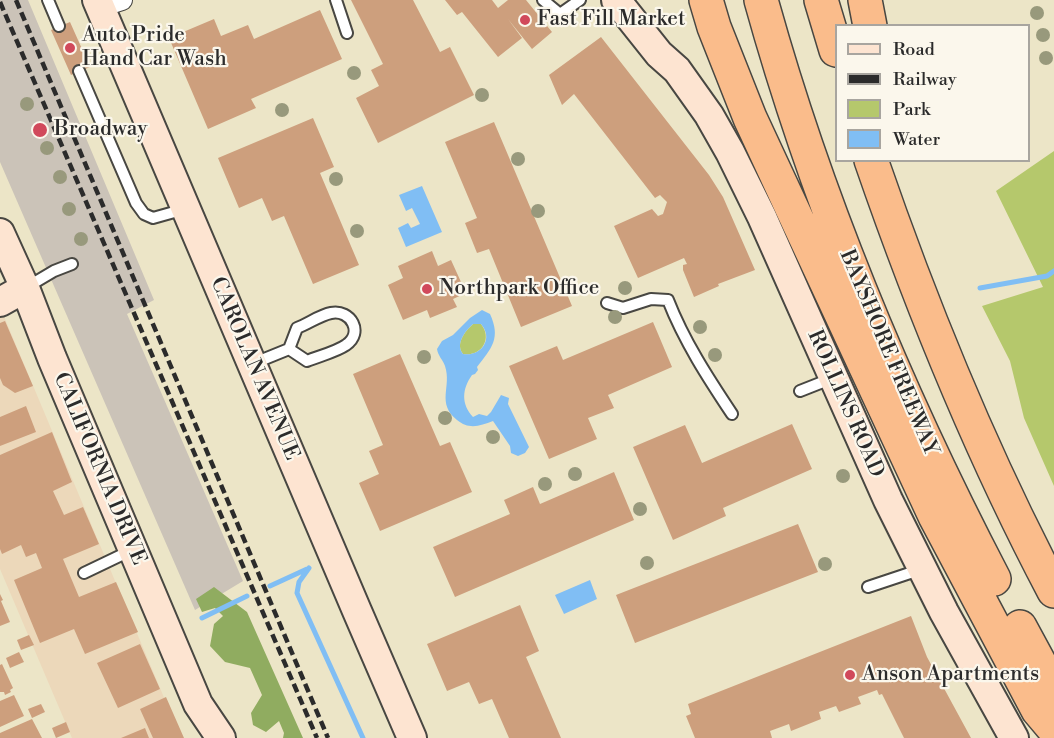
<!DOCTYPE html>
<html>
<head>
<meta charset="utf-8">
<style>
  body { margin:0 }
  #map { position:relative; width:1054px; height:738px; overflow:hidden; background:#ece5c7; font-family:"Libre Bodoni",serif }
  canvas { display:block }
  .legend { position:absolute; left:835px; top:24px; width:195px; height:138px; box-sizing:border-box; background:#fbf7ec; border:2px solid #a8a59f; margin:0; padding:8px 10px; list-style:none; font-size:18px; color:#2b2b2b }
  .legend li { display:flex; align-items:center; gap:12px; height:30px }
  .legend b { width:30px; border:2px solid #a8a59f }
</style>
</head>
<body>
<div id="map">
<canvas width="1054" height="738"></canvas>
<ul class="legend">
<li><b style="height:8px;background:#fde4d1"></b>Road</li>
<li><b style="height:8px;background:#2b2b2b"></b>Railway</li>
<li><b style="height:16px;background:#b5c86c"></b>Park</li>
<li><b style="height:16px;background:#80bef4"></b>Water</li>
</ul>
</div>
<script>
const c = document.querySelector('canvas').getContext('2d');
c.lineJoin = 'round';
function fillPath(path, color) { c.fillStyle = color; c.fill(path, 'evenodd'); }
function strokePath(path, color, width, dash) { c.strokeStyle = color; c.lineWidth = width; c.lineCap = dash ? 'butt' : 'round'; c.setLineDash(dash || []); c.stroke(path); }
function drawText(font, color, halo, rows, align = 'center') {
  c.font = font + ' "Libre Bodoni",serif'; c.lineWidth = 4.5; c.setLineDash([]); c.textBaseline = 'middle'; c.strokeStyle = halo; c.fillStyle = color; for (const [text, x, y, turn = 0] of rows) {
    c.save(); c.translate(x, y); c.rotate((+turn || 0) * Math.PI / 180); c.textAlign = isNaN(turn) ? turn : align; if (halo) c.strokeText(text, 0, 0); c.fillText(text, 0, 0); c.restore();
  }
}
const built = new Path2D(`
  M0 307 181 738H72L0 569Z`);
const industrial = new Path2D(`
  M0 0H28L154 300 127 314 243 581 195 610 0 162Z`);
const green = new Path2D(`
  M1054 151V486L1024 418 1010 361 982 306 1043 287 996 191Z
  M473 324H481C493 339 481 357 463 354 455 344 465 331 473 324Z`);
const forest = new Path2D(`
  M214 587 247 612 303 738H283L284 733 279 721 266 732 253 725 251 713 262 695 250 668 225 662 210 646 214 624 223 616 215 608 202 612 196 599Z`);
const water = new Path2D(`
  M422 186 442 232 406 247 398 228 408 223 411 228 420 224 412 208 406 211 399 195Z
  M482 310 490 314C501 338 492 348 477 367L478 370 475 374 472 375C462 389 461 404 473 417L479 414 487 416 491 412 501 395 509 398 508 404 529 447 525 453 518 456 511 453 510 446 493 421C480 426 469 430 457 420 436 403 452 387 445 366 443 360 438 356 437 349L442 341 453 335 470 318ZM473 324H481C494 339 481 357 463 354 455 344 465 331 473 324Z
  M590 580 597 599 564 614 555 595Z`);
const stream = new Path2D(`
  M980 288 1047 276 1054 271
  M309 568 299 582 297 593 363 738
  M270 586 307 569
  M202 618 247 596`);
const building = new Path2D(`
  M351 0H413L440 52 450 47 474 95 378 143 356 98 379 86 371 70 383 64Z
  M445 0H492L498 8 508 0H526L552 32 532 49 508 19 522 38 498 57 462 12 457 15Z
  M320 10 342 59 251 99 256 108 208 129 169 38 214 19 221 36 248 25 254 39Z
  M70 22 90 67 71 75 51 30Z
  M601 37 709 175 723 197 755 270 718 284 719 286 694 297 683 270V265L687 264 684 258 638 278 614 226 652 209 658 216 663 214 667 202 660 195 655 198 574 94 562 105 549 75Z
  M313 118 334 167 320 173 359 265 313 284 284 216 272 221 262 198 239 208 218 158Z
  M494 122 572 306 521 327 489 249 477 253 465 223 477 218 445 142Z
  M432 251 438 266 451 260 466 293 453 299 457 307 430 318 427 310 403 320 388 285 403 278 398 266Z
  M5 321 33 386 15 393 3 385 0 378V323Z
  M653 322 672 367 608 395 614 408 588 418 597 439 549 459 509 366 557 346 563 360Z
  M400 354 440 446 450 442 472 492 380 531 359 483 379 474 369 451 383 445 353 374Z
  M26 406 36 432 0 446V417Z
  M792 424 812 469 723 508 726 516 673 540 633 447 685 425 702 463Z
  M52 432 72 482 53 491 64 515 83 507 99 544 63 559 79 597 116 582 138 632 85 654 74 629 40 643 14 580 42 568 36 553 26 557 21 545 2 554 0 549V455Z
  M614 472 634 520 455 597 433 547 510 514 504 500 533 487 540 504Z
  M798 524 818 572 635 643 616 595Z
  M0 594 3 600 1 601 10 622 0 626Z
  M520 605 539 651 526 657 561 738H509L492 699 479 704 469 682 447 691 427 644Z
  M911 616 927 657 971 738H904L882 694 879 695 877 690 858 697 861 704 839 712 836 706 819 712 821 719 791 731 789 724 770 731 772 738H695L686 716 691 714 688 704Z
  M29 635 34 645 21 650 17 640Z
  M140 644 160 689 118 708 97 663Z
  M19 652 24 662 10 668 6 658Z
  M2 664 13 688 10 690 11 692 5 695 4 692H0V665Z
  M14 695 24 716 0 727V701Z
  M166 697 184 738H153L140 709Z
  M41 704 45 712 32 718 28 709Z
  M32 719 42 738H0V733Z
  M66 722 70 732 56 738 52 728Z
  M145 728 149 738H121Z`);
const lane = new Path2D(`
  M48 0 59 26
  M336 0 347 33
  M543 0 560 14 580 0
  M79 71 136 203 144 214 153 218 185 209
  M27 287 54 271 72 264
  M607 303 623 308 651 299 668 300C684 341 708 378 732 414
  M252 364 289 349 297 328C308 324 320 315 331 313 351 309 364 333 346 345 336 352 319 356 307 361L289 349
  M800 391 833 378
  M84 573 132 550
  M868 587 922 569`);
const street = new Path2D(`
  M100 7 122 0`);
const secondary = new Path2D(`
  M97 0C203 246 305 493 412 738
  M616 0 659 54 677 70 709 115 730 152 762 217 888 500 944 612 1014 738
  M0 233 25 288 52 358 198 704 221 738
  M0 302 25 288`);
const highway = new Path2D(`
  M706 0 714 27 750 118 935 516 1038 710 1054 729
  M761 0C817 202 897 393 994 579
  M821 0 836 50
  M865 0 870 26
  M871 160C922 308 981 453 1054 591
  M1020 627 1054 690`);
const rail = new Path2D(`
  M16 0 328 738
  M0 2 317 738`);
const trees = [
  [1037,13],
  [1043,35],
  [1046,58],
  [354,73],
  [482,95],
  [27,104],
  [282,110],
  [47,148],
  [518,159],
  [60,177],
  [336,179],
  [69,209],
  [538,211],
  [357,231],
  [81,239],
  [625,288],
  [615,317],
  [700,327],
  [715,355],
  [424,357],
  [445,418],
  [493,437],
  [575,474],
  [843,476],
  [545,484],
  [640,509],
  [647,563],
  [825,564]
];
const markers = [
  [525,20,6,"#d1495b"],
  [70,48,6,"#d1495b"],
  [40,130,8,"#d1495b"],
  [427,289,6,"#d1495b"],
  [850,675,6,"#d1495b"]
];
const poiNames = [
  ["Fast Fill Market",537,20],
  ["Auto Pride",82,36],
  ["Hand Car Wash",82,60],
  ["Broadway",54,130],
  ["Northpark Office",439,289],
  ["Anson Apartments",862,675]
];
const streetNames = [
  ["BAYSHORE FREEWAY",888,353,67],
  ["CAROLAN AVENUE",254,369,67],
  ["ROLLINS ROAD",845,404,66],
  ["CALIFORNIA DRIVE",99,469,67]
];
fillPath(built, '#ecd8ba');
fillPath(industrial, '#cbc3b8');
fillPath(green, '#b5c86c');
fillPath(forest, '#90ac60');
fillPath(water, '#80bef4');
strokePath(stream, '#80bef4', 5);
fillPath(building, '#cd9f7d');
strokePath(lane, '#484742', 14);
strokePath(street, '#484742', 22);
strokePath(secondary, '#484742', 32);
strokePath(highway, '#484742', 36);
strokePath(lane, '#fff', 10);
strokePath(street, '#fff', 20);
strokePath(secondary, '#fde4d1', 28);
strokePath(highway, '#fabc8b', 33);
strokePath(rail, '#2b2b2b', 4.5, [9, 4.5]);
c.fillStyle = '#98997c';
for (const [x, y] of trees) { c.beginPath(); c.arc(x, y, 7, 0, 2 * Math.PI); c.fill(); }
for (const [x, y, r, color] of markers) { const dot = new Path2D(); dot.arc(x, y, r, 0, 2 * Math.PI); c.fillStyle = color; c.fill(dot); strokePath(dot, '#fbf7ec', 2); }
drawText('21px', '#2b2b2b', '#fbf7ec', poiNames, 'left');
drawText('21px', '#2b2b2b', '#fbf7ec', streetNames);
</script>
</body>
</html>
